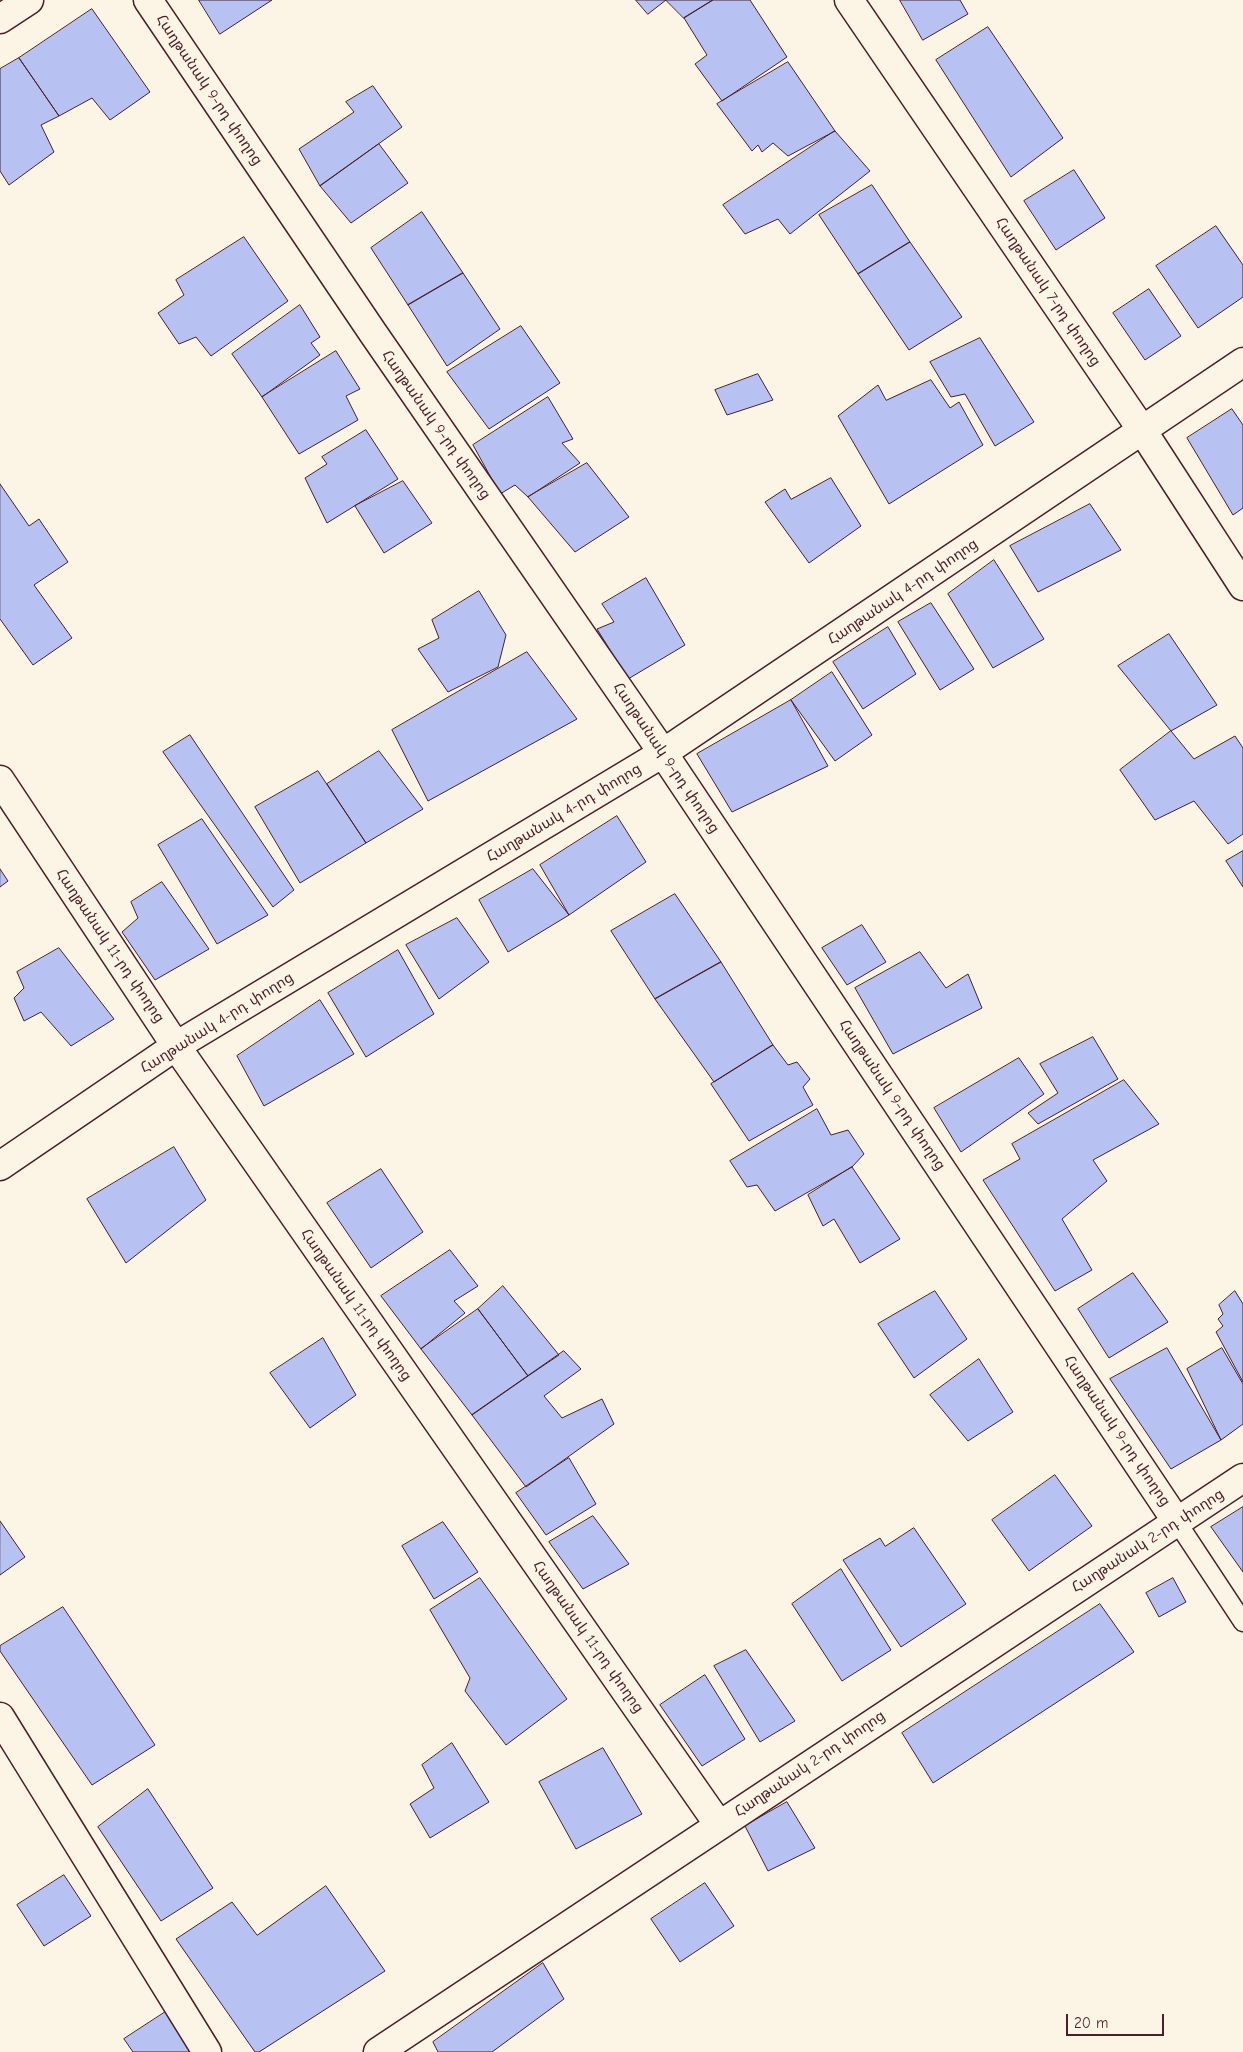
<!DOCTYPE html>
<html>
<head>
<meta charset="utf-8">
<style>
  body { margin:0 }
  #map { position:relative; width:1243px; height:2052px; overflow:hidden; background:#fcf5e5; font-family:"Comic Neue",sans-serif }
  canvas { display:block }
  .scale { position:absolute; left:1066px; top:2014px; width:98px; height:22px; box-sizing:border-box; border:2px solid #4a1f2b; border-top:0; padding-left:6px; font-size:15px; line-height:18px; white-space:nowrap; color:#4a1f2b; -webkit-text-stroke:4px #fcf5e5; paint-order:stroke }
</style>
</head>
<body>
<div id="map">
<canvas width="1243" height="2052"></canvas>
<div class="scale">20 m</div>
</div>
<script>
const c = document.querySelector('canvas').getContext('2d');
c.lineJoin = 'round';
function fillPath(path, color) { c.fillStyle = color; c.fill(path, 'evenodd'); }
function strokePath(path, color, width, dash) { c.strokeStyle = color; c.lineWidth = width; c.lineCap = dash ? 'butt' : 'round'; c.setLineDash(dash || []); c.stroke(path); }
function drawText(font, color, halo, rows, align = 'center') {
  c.font = font + ' "Comic Neue","Noto Sans Armenian",sans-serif'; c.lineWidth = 5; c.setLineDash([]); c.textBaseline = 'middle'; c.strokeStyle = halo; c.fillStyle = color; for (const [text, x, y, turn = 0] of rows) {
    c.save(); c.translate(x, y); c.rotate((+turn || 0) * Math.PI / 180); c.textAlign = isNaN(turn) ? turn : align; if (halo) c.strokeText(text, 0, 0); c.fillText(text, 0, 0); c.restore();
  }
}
const building = new Path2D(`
  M199 0H272L220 34Z
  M636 0H666L648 14Z
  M666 0H713L684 18Z
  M713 0H750L787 57 722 101 695 64 707 55 684 18Z
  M900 0H960L968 14 923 40Z
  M92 9 150 92 110 120 92 98 59 116 19 58Z
  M988 27 1063 138 1011 177 936 60Z
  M19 58 59 116 41 125 54 152 9 185 0 171V69Z
  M788 62 835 131 788 156 773 143 762 152 758 145 752 151 717 104Z
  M373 86 402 127 320 186 299 149 354 112 346 102Z
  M835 131 870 171 790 234 778 219 745 234 723 205Z
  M379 144 408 183 351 223 320 186Z
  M1074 170 1105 218 1056 250 1024 201Z
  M872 185 910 242 858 274 819 215Z
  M422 212 463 273 408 305 371 248Z
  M1216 226 1243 265V297L1198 328 1156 266Z
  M244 237 288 301 211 356 196 337 179 344 158 313 184 295 176 280Z
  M910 242 962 317 909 350 858 274Z
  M463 273 500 329 447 366 408 305Z
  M1149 289 1181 336 1145 360 1113 313Z
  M300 305 320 337 311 343 320 355 262 397 232 354Z
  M521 326 560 383 489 429 447 372Z
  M980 338 1034 422 995 446 965 394 951 397 930 362Z
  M336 351 360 389 346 396 358 420 299 454 262 397Z
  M758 374 773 400 727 415 715 390Z
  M931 380 950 408 959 402 983 445 889 504 838 416 878 385 886 400Z
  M548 397 573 439 562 443 580 463 528 497 515 485 500 494 473 445Z
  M1232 409 1243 425V508L1233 515 1187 438Z
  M366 430 398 479 327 523 305 478 327 464 322 457Z
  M587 463 629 517 575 552 528 497Z
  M831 478 861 526 809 563 765 502 785 489 791 499Z
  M403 481 432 523 384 553 355 506Z
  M0 484 29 526 39 519 68 562 34 585 72 638 33 665 0 619Z
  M1090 504 1121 550 1038 592 1010 546Z
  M994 560 1044 639 993 668 948 594Z
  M646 578 685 645 628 679 597 629 614 622 602 604Z
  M479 591 506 635 498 667 448 692 418 649 439 638 432 620Z
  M931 603 974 669 940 690 898 622Z
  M888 627 916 674 863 709 833 662Z
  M1169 634 1217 705 1171 731 1118 666Z
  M527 652 577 719 428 801 392 730Z
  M832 672 872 735 835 761 791 700Z
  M791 700 828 766 732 812 697 754Z
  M1171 731 1194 759 1235 736 1243 748V834L1228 844 1194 801 1155 820 1120 770Z
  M190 735 294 890 273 907 163 752Z
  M379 751 423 809 366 843 327 784Z
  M318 771 366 843 300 883 255 807Z
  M617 816 646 862 569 915 540 865Z
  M202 819 268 915 217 944 158 845Z
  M1243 851V887L1226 861Z
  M0 869 8 881 0 887Z
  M533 869 569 915 508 952 479 900Z
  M162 882 209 949 155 980 122 932 138 918 131 902Z
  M675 894 721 962 655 999 611 931Z
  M457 918 489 962 439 999 406 945Z
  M862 925 886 962 847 985 822 948Z
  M59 948 114 1019 71 1046 41 1012 24 1021 14 998 24 988 17 972Z
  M398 950 434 1014 366 1057 328 993Z
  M920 952 946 988 968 974 982 1008 893 1054 855 988Z
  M721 962 773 1045 714 1082 655 999Z
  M320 1000 354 1054 264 1106 237 1056Z
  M1093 1037 1118 1079 1038 1124 1028 1113 1058 1093 1040 1064Z
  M773 1045 788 1065 797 1062 810 1079 803 1087 813 1105 749 1141 711 1084Z
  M1019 1058 1044 1094 961 1152 934 1108Z
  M1124 1080 1159 1124 1093 1160 1107 1181 1062 1219 1092 1270 1055 1291 983 1180 1020 1159 1012 1144Z
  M817 1109 831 1135 848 1130 864 1154 852 1167 775 1211 757 1185 747 1187 730 1161Z
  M174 1147 206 1200 126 1263 87 1199Z
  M852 1167 900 1239 860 1263 834 1219 823 1226 808 1195Z
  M381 1169 423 1232 371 1268 327 1203Z
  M450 1250 478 1286 454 1301 465 1313 421 1349 381 1296Z
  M1133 1273 1168 1322 1109 1358 1078 1309Z
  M503 1286 559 1355 528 1376 478 1309Z
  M935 1291 967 1339 914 1378 878 1324Z
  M1235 1291 1243 1304V1382L1216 1332 1223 1326 1218 1319 1223 1314 1219 1305Z
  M478 1309 528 1376 472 1415 421 1349Z
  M323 1338 356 1395 310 1428 270 1373Z
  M1167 1348 1221 1440 1171 1469 1110 1379Z
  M1222 1348 1243 1384V1424L1221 1440 1187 1369Z
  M564 1351 581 1369 544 1396 562 1418 602 1399 614 1424 526 1487 472 1415Z
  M979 1359 1013 1412 968 1441 930 1395Z
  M569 1458 596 1504 546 1535 516 1493Z
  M1055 1475 1092 1526 1029 1571 992 1520Z
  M1243 1507V1572L1211 1527Z
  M593 1516 629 1564 583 1589 549 1542Z
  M0 1521 25 1557 0 1575Z
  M443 1522 478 1572 434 1599 402 1546Z
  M914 1528 966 1604 901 1647 843 1560 880 1538 885 1546Z
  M841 1569 891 1650 842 1681 792 1604Z
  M480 1578 567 1699 506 1745 465 1691 470 1678 430 1610Z
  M1173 1578 1186 1602 1159 1617 1146 1593Z
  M1100 1604 1134 1652 933 1783 902 1733Z
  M63 1607 155 1745 92 1785 0 1651V1646Z
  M746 1650 795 1721 760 1742 714 1666Z
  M705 1675 745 1739 702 1766 660 1705Z
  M452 1743 489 1802 430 1838 410 1804 434 1788 422 1765Z
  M603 1748 642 1814 576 1849 539 1782Z
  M148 1789 213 1888 161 1921 98 1827Z
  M787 1802 815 1848 768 1871 745 1826Z
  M64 1875 91 1916 44 1946 17 1905Z
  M705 1883 734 1926 680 1962 651 1919Z
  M326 1886 385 1971 259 2052H255L176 1939 232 1902 257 1935Z
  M543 1963 564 1999 492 2052H438L433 2042Z
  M170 2009 194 2052H133L124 2039Z`);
const lane = new Path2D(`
  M1177 1522 1243 1622`);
const street = new Path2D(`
  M148 0 373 333 663 753 1177 1522
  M849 0 1142 430 1243 586
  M0 19 29 0
  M0 780 176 1046 719 1825
  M0 1166 176 1046 663 753 1243 362
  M0 1717 207 2052
  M378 2052 1243 1478`);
const streetNames = [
  ["Հաղթանակ 9-րդ փողոց",209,90,56],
  ["Հաղթանակ 7-րդ փողոց",1048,292,56],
  ["Հաղթանակ 9-րդ փողոց",436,425,55],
  ["Հաղթանակ 4-րդ փողոց",903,592,-34],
  ["Հաղթանակ 9-րդ փողոց",666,758,56],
  ["Հաղթանակ 4-րդ փողոց",564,813,-31],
  ["Հաղթանակ 11-րդ փողոց",110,946,56],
  ["Հաղթանակ 4-րդ փողոց",217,1023,-32],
  ["Հաղթանակ 9-րդ փողոց",892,1095,56],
  ["Հաղթանակ 11-րդ փողոց",356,1305,55],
  ["Հաղթանակ 9-րդ փողոց",1117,1431,56],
  ["Հաղթանակ 2-րդ փողոց",1148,1541,-33],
  ["Հաղթանակ 11-րդ փողոց",588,1637,55],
  ["Հաղթանակ 2-րդ փողոց",810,1764,-34]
];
fillPath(building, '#b7c2f3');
strokePath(building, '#4a1f2b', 1);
strokePath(lane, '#4a1f2b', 21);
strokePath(street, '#4a1f2b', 31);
strokePath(lane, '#fcf5e5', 18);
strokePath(street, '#fcf5e5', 28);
drawText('15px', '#4a1f2b', '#fcf5e5', streetNames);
</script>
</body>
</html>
